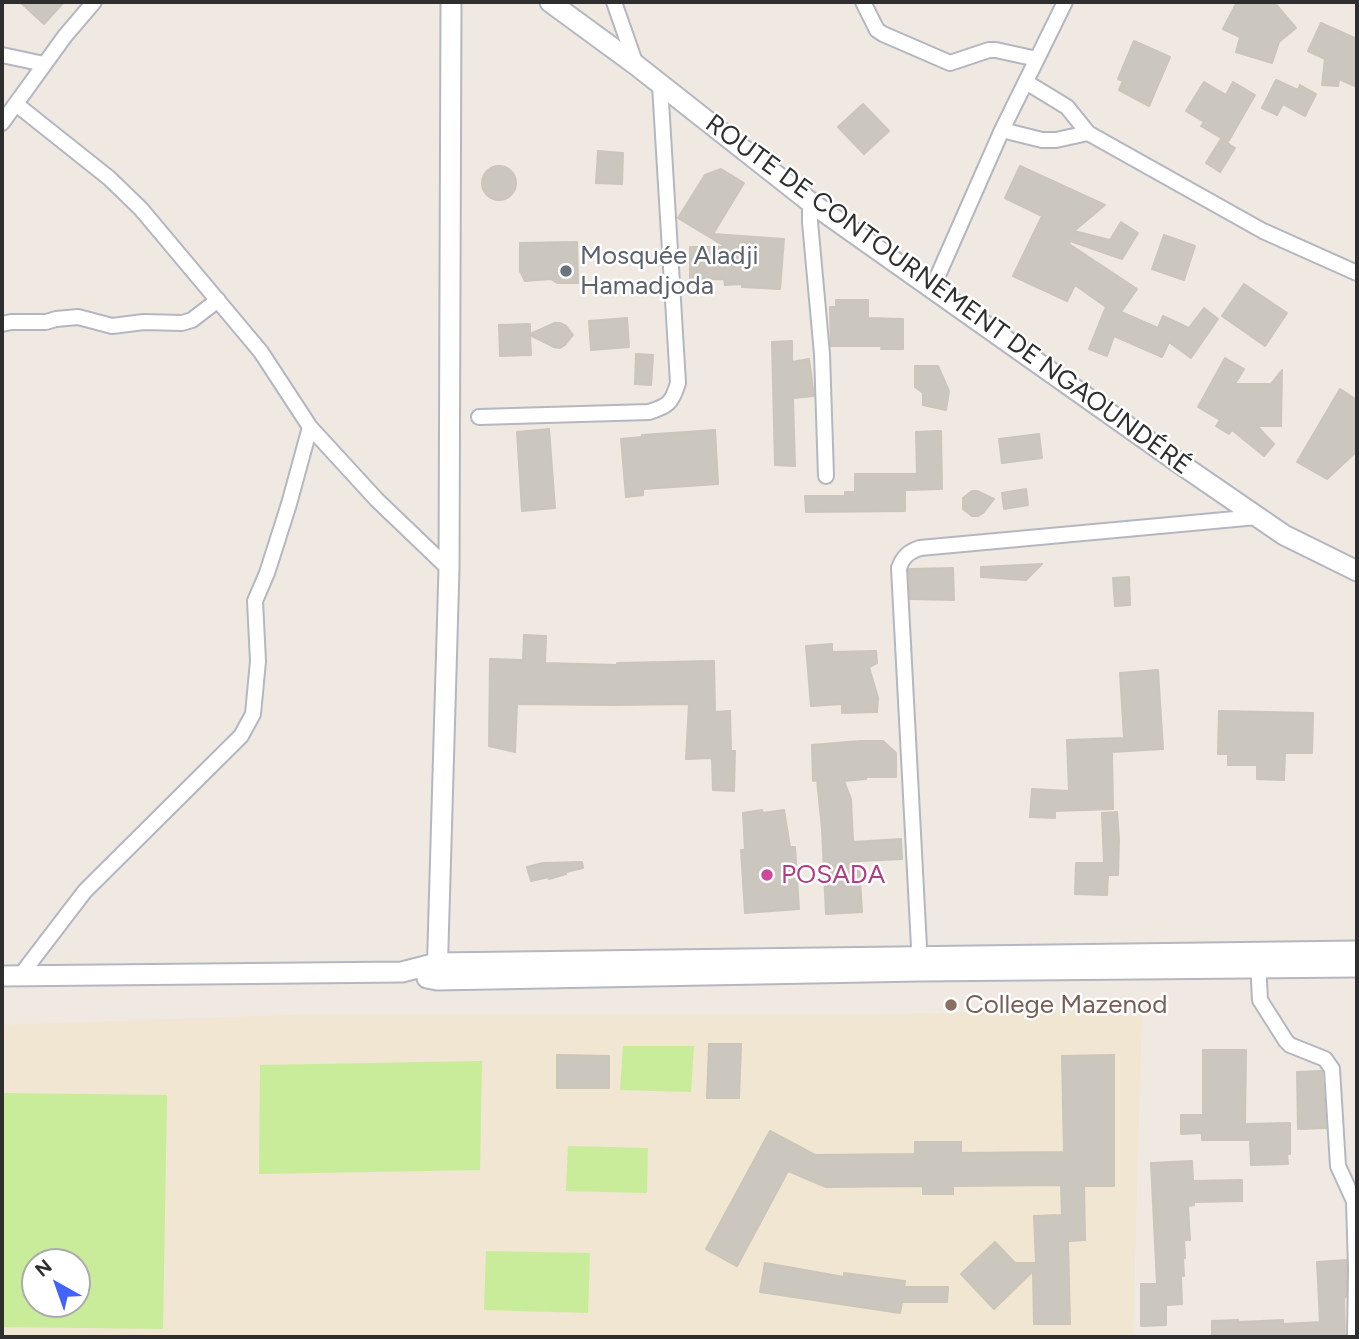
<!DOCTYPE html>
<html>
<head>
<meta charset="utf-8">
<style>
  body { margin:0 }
  #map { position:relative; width:1359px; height:1339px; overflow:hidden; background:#efe9e1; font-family:Figtree,sans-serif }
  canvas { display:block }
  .frame { position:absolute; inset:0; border:4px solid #2e2e2e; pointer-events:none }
  .north { position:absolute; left:21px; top:1248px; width:70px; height:70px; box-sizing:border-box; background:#fff; border:2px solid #ababab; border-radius:50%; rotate:320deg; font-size:19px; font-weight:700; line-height:28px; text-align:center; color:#2e2e2e }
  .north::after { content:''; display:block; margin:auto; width:24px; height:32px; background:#4264fb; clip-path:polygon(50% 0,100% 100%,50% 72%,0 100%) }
</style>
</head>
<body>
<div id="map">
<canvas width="1359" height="1339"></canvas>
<div class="frame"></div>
<div class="north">N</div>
</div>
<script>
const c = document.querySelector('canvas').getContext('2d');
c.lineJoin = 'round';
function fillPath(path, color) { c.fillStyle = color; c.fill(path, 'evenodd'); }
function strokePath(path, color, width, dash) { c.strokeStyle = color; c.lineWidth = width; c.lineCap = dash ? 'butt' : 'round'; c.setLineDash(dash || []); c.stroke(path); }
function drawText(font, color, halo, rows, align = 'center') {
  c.font = font + ' Figtree,sans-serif'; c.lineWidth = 5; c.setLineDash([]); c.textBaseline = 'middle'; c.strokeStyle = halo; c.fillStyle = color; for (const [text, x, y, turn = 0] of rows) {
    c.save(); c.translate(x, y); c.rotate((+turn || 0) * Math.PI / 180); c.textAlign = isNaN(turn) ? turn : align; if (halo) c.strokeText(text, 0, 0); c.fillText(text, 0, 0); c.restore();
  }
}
const education = new Path2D(`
  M1049 1011H1142L1133 1337H2V1025L318 1014H879ZM35 1262H77V1304H35Z`);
const pitch = new Path2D(`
  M623 1046H694L691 1092 620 1090Z
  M482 1061 480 1170 259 1174 260 1065Z
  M2 1093 167 1095 163 1329 2 1327ZM77 1262V1304H35V1262Z
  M568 1146 648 1148 647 1193 566 1191Z
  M486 1251 590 1253 588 1313 484 1310Z`);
const building = new Path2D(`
  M20 2H64L44 24Z
  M1237 2H1274L1296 28 1279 42 1272 63 1236 52 1240 37 1223 29Z
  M1321 23 1357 39V87L1339 79 1338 86 1322 85 1325 59 1308 51Z
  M1134 41 1170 57 1149 106 1119 90 1123 81 1118 79Z
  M1276 80 1298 90 1300 85 1316 94 1305 116 1283 104 1277 115 1262 108Z
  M1204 82 1226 95 1233 82 1255 95 1228 142 1201 126 1204 122 1186 111Z
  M863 104 889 131 864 154 838 127Z
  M1221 139 1235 148 1220 172 1206 163Z
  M598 151 623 153 622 184 596 183Z
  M1020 166 1105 205 1074 231 1110 240 1121 222 1138 233 1122 259 1070 241 1069 244 1137 289 1121 312 1158 328 1163 316 1189 328 1204 308 1218 319 1191 358 1169 342 1162 357 1114 336 1107 356 1089 349 1106 307 1075 285 1067 301 1013 276 1042 216 1005 198Z
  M482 183a17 17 0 1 1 34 0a17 17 0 1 1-34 0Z
  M721 169 744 183 713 234 784 239 780 289 742 287V284L725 285 724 279 690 280V247H726L678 218 705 175Z
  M1164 235 1195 246 1184 280 1152 269Z
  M577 242 578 283H557L551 279 525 281 520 271V243Z
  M1244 284 1287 313 1265 346 1222 316Z
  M836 300H868V318L903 319V349H881L882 346H831L830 307H836Z
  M627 318 629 347 591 350 589 321Z
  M555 323H560L566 326 573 335 565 345 560 348 554 347 530 335 531 355 500 356 499 325 530 324V334Z
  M792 341V362L809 359 814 396 793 398 795 466 775 465 772 342Z
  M636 354 653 355 651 385 635 384Z
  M1225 358 1244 369 1235 384H1271L1282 370 1281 426H1257L1274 444 1264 456 1232 430 1229 434 1216 426 1220 420 1198 407Z
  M915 366H938L949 391 946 410 923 405V393L915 387Z
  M1340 389 1357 400V451L1327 479 1297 462Z
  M549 429 555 508 522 511 517 432Z
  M715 430 718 484 643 489V495L626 497 621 439 642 437V435Z
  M941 431 942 489 905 490V511L806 512 805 496H845V492H855V474H917L916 432Z
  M1039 434 1042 458 1002 463 999 439Z
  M1026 489 1028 505 1004 509 1002 493Z
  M972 491H977L994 499 983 513 978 516H972L963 509V498Z
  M1042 564 1026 580 981 577V567Z
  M953 568 954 600 910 599 909 569Z
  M1129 577 1130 605 1115 606 1113 578Z
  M524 635 546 636 545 663 617 665V663L714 661 715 712 730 711 731 751H735L734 791 713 790 712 758 686 759 689 704 612 705 517 704 515 752 489 746 490 659 523 660Z
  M832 644V652L876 651 877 663 869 667 878 698 877 712 842 713V704L811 706 806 646Z
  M1158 670 1163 749 1112 752 1113 809 1055 811V818L1030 817 1032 789 1069 791 1067 740 1124 738 1120 673Z
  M1219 711 1313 713 1312 753H1285L1284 780 1257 779V765H1228V754H1218Z
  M860 741H883L896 753V777H866V779L844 781 851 799 853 842 901 839 902 859 859 861 862 912 826 914 822 829 817 780 813 781 812 745Z
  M762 810 763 813 784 810 790 847H795L799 909 745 913 741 850H745L743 813Z
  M1117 812 1119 840 1118 875H1108L1107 895 1075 894 1076 863H1104L1102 813Z
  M582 862 583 868 566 872V874L549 879V877L531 881 527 867 543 863Z
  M709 1044H741L739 1098H707Z
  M1203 1050H1246L1245 1124 1290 1123V1154H1287L1288 1164 1251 1165 1250 1140H1202V1133L1181 1134V1115H1203Z
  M557 1055 609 1056V1088H557Z
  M1114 1055V1186H1084L1085 1240 1068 1241 1070 1324H1034L1033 1271 994 1309 961 1274 995 1242 1015 1263H1036L1034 1216 1062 1215 1061 1185 953 1186V1194H923V1186L826 1187 788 1171 737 1266 706 1249 770 1131 815 1155 915 1154V1142H961V1153L1064 1152 1062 1056Z
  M1322 1071 1326 1128 1298 1129 1297 1072Z
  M1192 1161 1193 1181 1242 1180V1201L1194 1202V1205L1188 1206 1190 1240H1184L1185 1258H1183L1184 1276H1181L1182 1304 1166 1305V1325L1141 1326V1284H1157L1151 1163Z
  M1346 1260V1297L1344 1298 1345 1337H1212V1321L1238 1320 1239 1322 1283 1320V1324L1320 1322 1317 1262Z
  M765 1263 844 1277V1273L905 1281 904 1287H948L947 1302H902L900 1313 760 1292Z`);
const street = new Path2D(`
  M614 2 636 65
  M863 2 877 30 883 34 950 63 989 50H996L1037 59
  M2 55 44 64
  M1026 82 1067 107 1088 133 1263 231 1357 273
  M16 104 109 178 141 209 261 352 310 427 377 500 449 569
  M2 123 65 36 94 2
  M1002 130 1042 140H1056L1088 133
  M810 202V222L822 354 826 476
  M932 289 1002 130 1065 2
  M2 324 11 322H46L56 319 78 317 112 326 144 322 182 323 192 320 218 300
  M479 417 649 412C668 406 672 403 678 383L660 85
  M1258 961 1260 1000 1286 1041 1290 1045 1325 1059 1332 1069 1338 1166 1354 1201 1356 1269 1355 1337
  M920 966 899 568C903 557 908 552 920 548L1257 517
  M20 976 85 891 241 736 253 714 258 661 255 601 267 573 289 504 310 427`);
const secondary = new Path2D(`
  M550 2 636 65 810 202 1182 465 1284 535 1357 571
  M2 976 402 972 437 963 1357 951
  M427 978 437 980 920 971 1357 967
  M437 980 449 569 451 2`);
const markers = [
  [566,271,7,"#6b7280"],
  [767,875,7,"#d1479c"],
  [951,1005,7,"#8d6e63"]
];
const worshipNames = [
  ["Mosquée Aladji",580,256],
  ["Hamadjoda",580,286]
];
const streetNames = [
  ["ROUTE DE CONTOURNEMENT DE NGAOUNDÉRÉ",948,295,36]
];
const hotelNames = [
  ["POSADA",781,875]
];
const educationNames = [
  ["College Mazenod",965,1005]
];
fillPath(education, '#f0e6d1');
fillPath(pitch, '#c9ec9a');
fillPath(building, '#cbc7bf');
strokePath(building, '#cbc5ba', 2);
strokePath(street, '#b4b7c1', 18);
strokePath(secondary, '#b4b7c1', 23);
strokePath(street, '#fff', 14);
strokePath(secondary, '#fff', 19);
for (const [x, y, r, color] of markers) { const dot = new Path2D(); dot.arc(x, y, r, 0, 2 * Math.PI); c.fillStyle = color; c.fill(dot); strokePath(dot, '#fff', 2.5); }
drawText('26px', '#5b616d', '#fff', worshipNames, 'left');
drawText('26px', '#2e2e2e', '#fff', streetNames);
drawText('26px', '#b23c85', '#fff', hotelNames, 'left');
drawText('26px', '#785e54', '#fff', educationNames, 'left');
</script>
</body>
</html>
